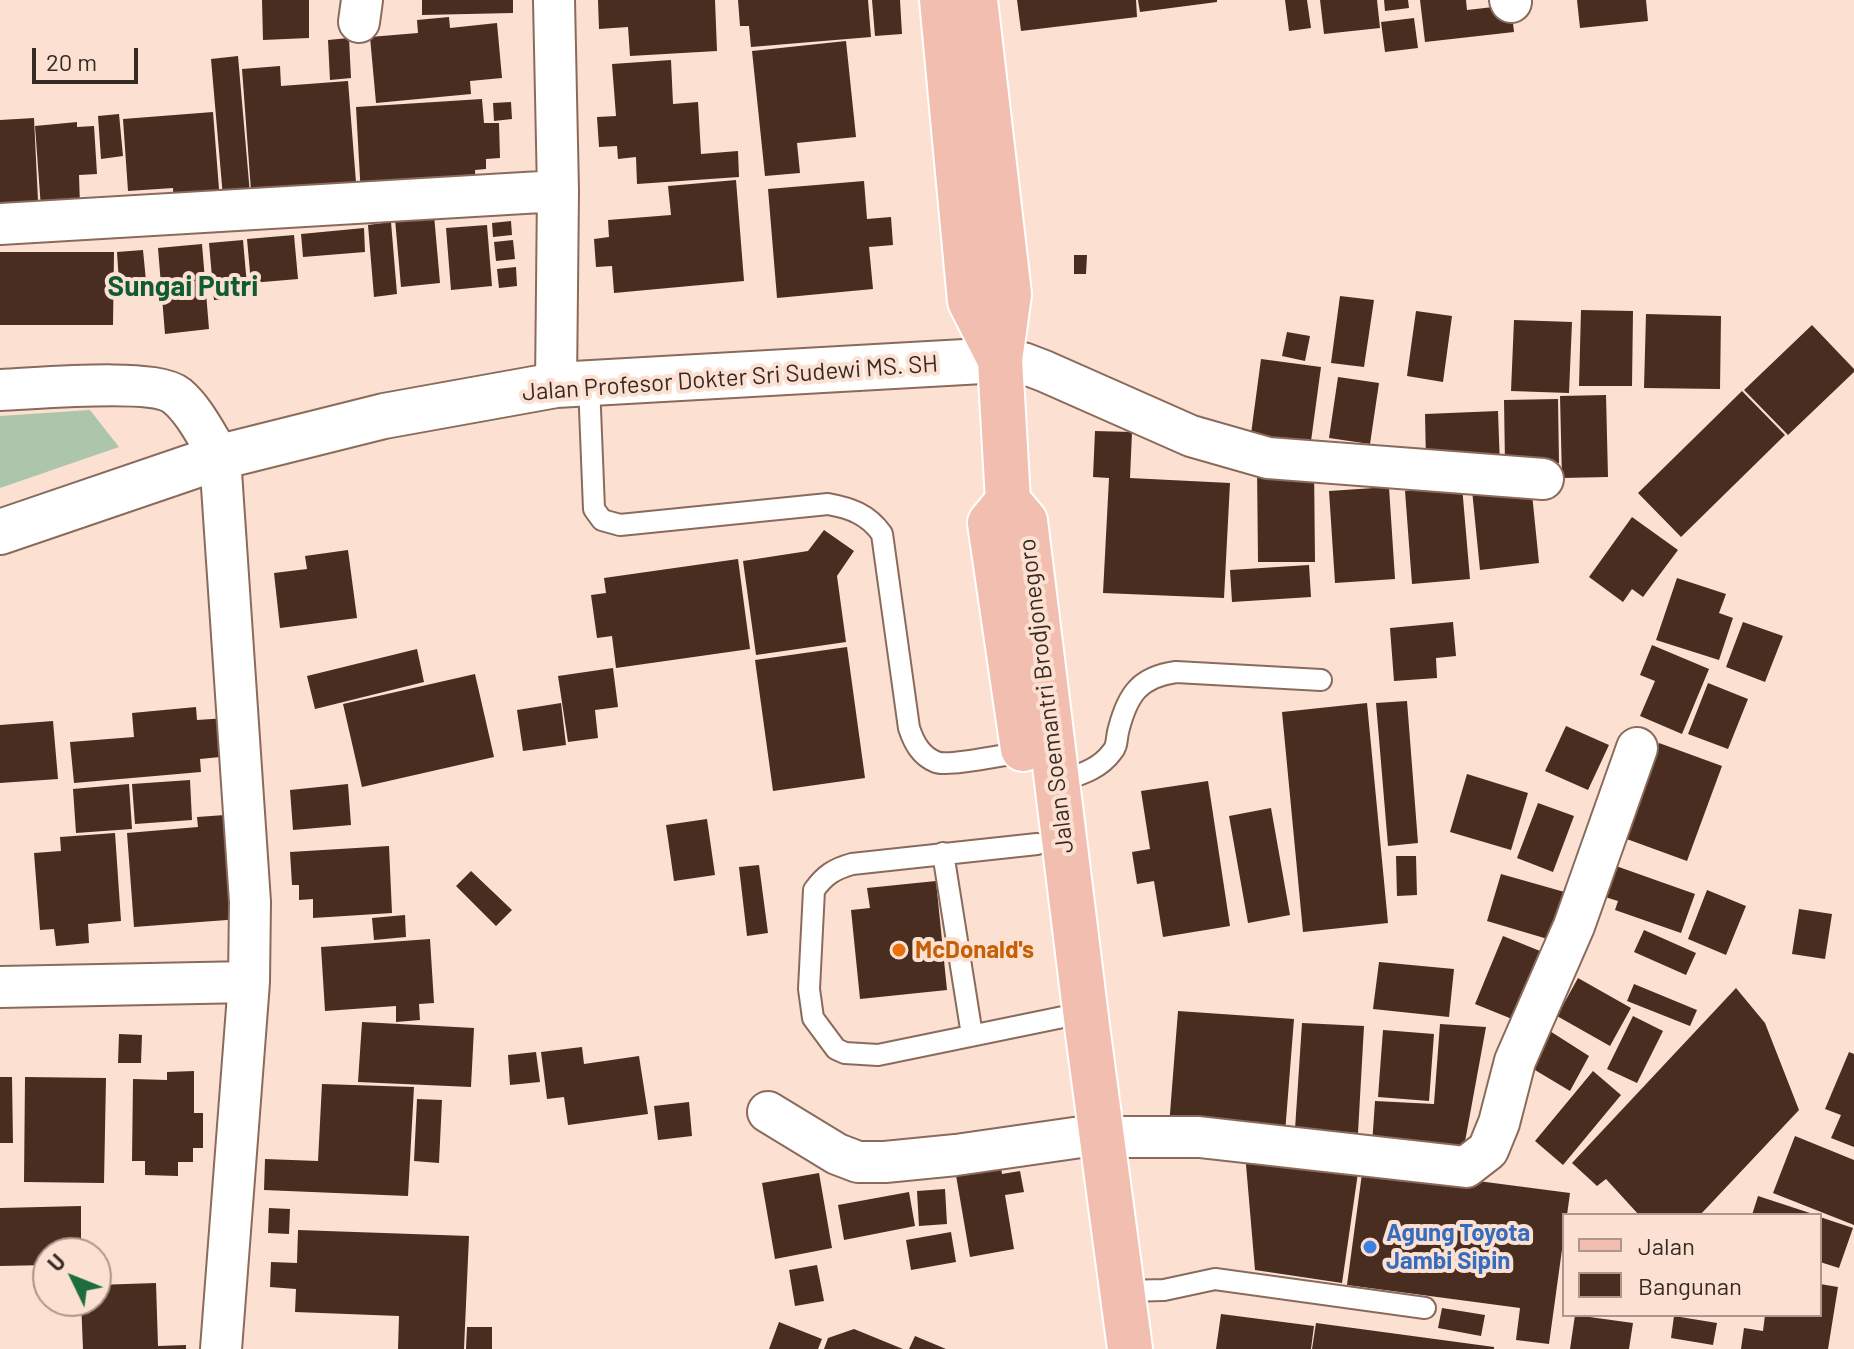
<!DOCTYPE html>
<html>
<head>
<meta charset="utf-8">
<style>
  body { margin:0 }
  #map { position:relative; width:1854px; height:1349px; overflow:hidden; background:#fce0d2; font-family:Barlow,sans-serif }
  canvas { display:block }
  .legend { position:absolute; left:1562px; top:1213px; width:260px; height:104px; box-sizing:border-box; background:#fce0d2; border:2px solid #ad978c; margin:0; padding:10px 14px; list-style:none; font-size:24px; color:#372a23 }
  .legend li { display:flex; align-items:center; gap:16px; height:40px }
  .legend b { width:40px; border:2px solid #ad978c }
  .north { position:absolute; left:32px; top:1237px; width:80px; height:80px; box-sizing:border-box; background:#fce0d2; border:2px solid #ad978c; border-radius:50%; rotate:313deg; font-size:22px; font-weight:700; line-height:32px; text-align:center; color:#372a23 }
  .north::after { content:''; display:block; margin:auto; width:28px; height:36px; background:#1d6e3f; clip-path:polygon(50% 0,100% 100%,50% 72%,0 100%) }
  .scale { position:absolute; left:32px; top:48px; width:106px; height:36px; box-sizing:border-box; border:4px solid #372a23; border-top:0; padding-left:10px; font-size:24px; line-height:28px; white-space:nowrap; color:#372a23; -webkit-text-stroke:6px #fce0d2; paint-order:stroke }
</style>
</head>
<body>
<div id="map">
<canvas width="1854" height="1349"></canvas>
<ul class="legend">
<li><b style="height:10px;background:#f2beaf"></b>Jalan</li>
<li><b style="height:22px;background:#492d20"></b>Bangunan</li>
</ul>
<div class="north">U</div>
<div class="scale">20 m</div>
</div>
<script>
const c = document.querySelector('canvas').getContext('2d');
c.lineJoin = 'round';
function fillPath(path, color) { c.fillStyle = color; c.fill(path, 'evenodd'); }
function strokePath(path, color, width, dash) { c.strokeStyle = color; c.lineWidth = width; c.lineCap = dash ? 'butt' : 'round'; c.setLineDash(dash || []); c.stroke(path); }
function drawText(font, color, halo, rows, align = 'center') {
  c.font = font + ' Barlow,sans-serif'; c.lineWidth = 8; c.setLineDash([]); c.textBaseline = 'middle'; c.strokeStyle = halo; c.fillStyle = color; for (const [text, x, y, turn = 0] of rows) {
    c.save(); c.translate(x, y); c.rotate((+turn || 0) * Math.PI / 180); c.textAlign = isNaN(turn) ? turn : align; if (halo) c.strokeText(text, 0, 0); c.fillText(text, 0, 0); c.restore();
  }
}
const green = new Path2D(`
  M90 410 119 447 0 488V416Z`);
const building = new Path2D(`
  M262 0H309V38L263 40Z
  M422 0H513V13L422 15Z
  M598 0H715L717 51 630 56 628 27 599 29Z
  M738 0H868L871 37 751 47 749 26H740Z
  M872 0H900L902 34 875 36Z
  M1017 0H1136L1137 17 1021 31Z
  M1138 0H1217V2L1140 12Z
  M1285 0H1307L1311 28 1289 31Z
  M1320 0H1377L1380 28 1324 34Z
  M1384 0H1408L1409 8 1385 11Z
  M1420 0H1466L1467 10 1511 5 1514 32 1425 42Z
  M1577 0H1646L1648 21 1580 28Z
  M449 17 450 28 497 23 502 78 470 81 471 94 376 103 370 37 418 33 417 20Z
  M1414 18 1418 48 1385 52 1381 22Z
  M349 38 351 78 330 80 328 40Z
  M846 41 856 137 797 143 800 173 765 176 752 51Z
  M238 56 250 194 223 197 211 59Z
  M671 60 673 104 698 102 701 154 738 151 739 177 637 184 636 157 618 159 617 146 599 147 597 117 616 116 612 64Z
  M280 66 281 86 348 81 357 195 252 204 242 69Z
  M482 99 484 123H499L500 158 486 159V169L475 170 476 190 361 196 356 107Z
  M511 102 512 119 494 121 493 103Z
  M213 112 220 202 174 206 173 188 128 191 123 119Z
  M119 114 123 156 101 159 98 116Z
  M34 118 38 201 0 203V120Z
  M77 122V127L94 126 97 174 79 175 80 205 41 208 35 126Z
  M736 180 744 281 614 293 612 266 596 267 594 239 609 237 608 220 671 215 668 186Z
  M864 181 867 219 891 217 893 245 869 247 873 289 777 298 768 189Z
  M434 215 440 283 401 287 395 219Z
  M511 221 512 235 493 237 492 223Z
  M391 222 397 294 374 297 368 225Z
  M487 225 492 286 451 290 446 228Z
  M364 228 365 252 303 257 301 234Z
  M294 235 298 279 251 283 247 239Z
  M243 240 248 297 214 300 209 243Z
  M513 240 515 259 496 261 494 242Z
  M202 244 209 329 165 334 158 248Z
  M143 250 146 281 119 283 117 252Z
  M0 252H114L113 325H0Z
  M1074 255H1087L1086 274H1074Z
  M516 267 517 286 499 288 497 269Z
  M1340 296 1374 300 1364 367 1331 363Z
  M1581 310 1633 311 1632 386H1579Z
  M1416 311 1452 316 1443 382 1407 376Z
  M1646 314 1721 316 1720 389 1644 388Z
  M1514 320 1572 322 1569 393 1511 391Z
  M1812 325 1854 369V372L1788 435 1744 390Z
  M1287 332 1310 336 1305 361 1282 356Z
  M1261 359 1321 367 1309 456 1249 449Z
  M1338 377 1379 383 1370 444 1329 438Z
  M1742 391 1785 435 1681 537 1638 493Z
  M1606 395 1608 477 1562 478 1560 396Z
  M1558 399 1559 463 1505 464 1504 400Z
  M1498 411 1500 467 1426 461 1425 414Z
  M1095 431 1132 432 1130 478 1230 483 1224 598 1103 593 1109 478 1093 477Z
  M1257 464H1314L1315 562H1258Z
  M1531 484 1539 563 1480 570 1472 490Z
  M1462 486 1470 579 1412 584 1405 491Z
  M1389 487 1395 579 1335 583 1329 491Z
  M1632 517 1678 550 1643 597 1632 589 1623 602 1589 577Z
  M824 530 854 551 837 576 846 642 756 655 743 561 808 551Z
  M348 550 357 618 280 628 274 573 307 569 305 556Z
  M738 559 750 649 616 668 612 636 597 638 591 595 606 593 604 578Z
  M1309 565 1311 597 1232 602 1230 570Z
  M1677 578 1726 594 1719 613 1733 618 1719 660 1656 640Z
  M1453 622 1456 656 1436 658 1437 678 1394 681 1390 628Z
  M1743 622 1783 636 1765 682 1726 667Z
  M1652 645 1709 669 1682 734 1640 716 1655 681 1640 675Z
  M847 647 865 778 773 791 755 660Z
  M417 649 424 682 315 709 307 676Z
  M613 668 618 707 595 710 598 738 568 742 558 676Z
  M475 674 494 757 362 787 343 704Z
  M1708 683 1748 699 1728 749 1688 734Z
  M1407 701 1418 843 1388 846 1376 703Z
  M561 703 566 745 523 751 517 710Z
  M1367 703 1388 923 1303 932 1282 712Z
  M196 707 197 720 227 718 230 756 200 759 201 772 74 783 70 742 134 737 132 713Z
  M53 721 58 779 0 783V725Z
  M1566 726 1609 745 1588 790 1545 771Z
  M1659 743 1722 766 1687 861 1613 834 1647 775Z
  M1467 774 1528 793 1511 850 1450 832Z
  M190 780 192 820 135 824 132 784Z
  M1208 781 1230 926 1163 937 1154 881 1137 884 1132 852 1150 849 1141 791Z
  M129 784 132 829 76 833 73 789Z
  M348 784 351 825 293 830 290 790Z
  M1538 803 1574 816 1553 872 1517 858Z
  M1271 808 1290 915 1248 923 1229 816Z
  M239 814 240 919 134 927 127 833 198 827 197 817Z
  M707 819 715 875 674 881 666 825Z
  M115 833 121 921 88 924 89 943 56 946 54 929 40 930 34 853 61 851 60 837Z
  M389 846 392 913 313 918V899L299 900V885H292L290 852Z
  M1396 856H1416L1417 895 1397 896Z
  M759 865 768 933 747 936 739 867Z
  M1616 866 1695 894 1681 933 1615 910 1618 901 1605 897Z
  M471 871 512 910 496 926 456 886Z
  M1501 874 1575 895 1561 943 1487 921Z
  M936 881 947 990 860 999 851 910 870 908 867 888Z
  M1707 890 1746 906 1726 955 1688 939Z
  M1799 909 1832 914 1825 959 1792 954Z
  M405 915 406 937 374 940 372 918Z
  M1644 930 1696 953 1686 975 1634 952Z
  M1503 936 1545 953 1517 1021 1475 1004Z
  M430 939 434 1003 419 1004 420 1020 396 1022V1006L325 1011 321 947Z
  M1379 962 1454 969 1449 1017 1373 1009Z
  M1578 978 1631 1008 1610 1046 1557 1016Z
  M1634 984 1697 1010 1690 1026 1627 1001Z
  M1736 988 1765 1023 1799 1110 1700 1215H1639L1606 1179 1597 1186 1572 1163Z
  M1178 1011 1294 1019 1285 1133 1169 1126Z
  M1633 1016 1663 1031 1637 1083 1607 1069Z
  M362 1022 474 1028 471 1087 358 1082Z
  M1302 1023 1364 1026 1358 1133 1295 1129Z
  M1440 1024 1486 1027 1462 1158 1372 1145 1375 1101 1434 1104Z
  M1542 1026 1589 1056 1570 1091 1520 1061Z
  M1383 1030 1434 1034 1429 1101 1378 1097Z
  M119 1034 142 1035 141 1063H118Z
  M582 1047 584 1064 639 1056 648 1114 568 1125 564 1097 547 1099 541 1052Z
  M536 1052 540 1082 510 1085 508 1055Z
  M1849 1052 1854 1054V1147L1831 1138 1841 1115 1825 1109Z
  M194 1071V1113H203V1148H193V1162H178V1176L145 1175V1161H132L133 1079 167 1080V1072Z
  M1593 1071 1621 1095 1563 1165 1535 1141Z
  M0 1077H12L13 1143H0Z
  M25 1077 106 1078 104 1183 24 1182Z
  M322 1084 414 1087 408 1196 264 1190 265 1159 318 1161Z
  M417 1099 442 1100 439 1163 414 1161Z
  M689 1102 692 1136 658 1140 654 1106Z
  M1795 1136 1854 1160V1225L1773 1193Z
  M998 1150 1002 1174 1020 1171 1024 1192 1005 1195 1014 1249 970 1257 953 1158Z
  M1245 1153 1359 1166 1342 1283 1255 1270Z
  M1363 1166 1570 1193 1567 1215H1564V1235L1549 1344 1516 1340 1520 1308 1347 1285Z
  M819 1173 832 1248 775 1259 762 1183Z
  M945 1189 947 1224 919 1226 917 1191Z
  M909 1192 915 1226 844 1240 838 1205Z
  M1758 1196 1813 1214V1215H1752Z
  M81 1206V1253H48V1265L0 1266V1208Z
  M269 1208 290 1209 289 1234 268 1233Z
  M1820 1217 1853 1228 1839 1268 1820 1262Z
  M298 1230 469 1236 464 1349H398L399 1316 295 1312 296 1289 270 1287 271 1262 297 1263Z
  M951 1232 956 1262 911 1270 906 1240Z
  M817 1265 824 1301 795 1306 789 1270Z
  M156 1283 158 1346 186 1345V1349H83L81 1301H96V1285Z
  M1820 1284 1838 1287 1828 1349H1741L1744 1328 1763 1331 1765 1315H1820Z
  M1442 1308 1485 1315 1481 1336 1438 1328Z
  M1221 1314 1314 1326 1311 1349H1216Z
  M1575 1315 1633 1323 1629 1349H1570Z
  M1674 1316 1717 1323 1713 1345 1671 1338Z
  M779 1322 822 1339 818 1349H769Z
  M1316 1323 1494 1347V1349H1312Z
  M467 1327H492V1349H466Z
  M854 1329 903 1349H824L828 1338Z
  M915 1336 946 1349H909Z`);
const service = new Path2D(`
  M589 384 594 509 602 520 620 525 828 504C850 508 868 514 882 534L909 728C914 743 921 756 936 762 948 767 1007 754 1024 752
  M1058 782C1078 775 1099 770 1112 752 1118 746 1116 737 1119 728 1128 694 1140 677 1176 672L1321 680
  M1037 844 852 864C834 869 825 875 814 890L809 989 813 1018 836 1049 845 1053 878 1055 1063 1017
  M943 853 972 1035
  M1124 1291 1164 1290 1215 1279 1425 1308`);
const minor = new Path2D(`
  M554 0 558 191 556 385
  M1510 0 1511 2
  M359 22 362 0
  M0 224 558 191
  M1000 360 1023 363 1044 371 1191 436 1268 458 1543 479
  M0 390C34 389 154 377 177 396 195 411 207 437 220 457L250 902 249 982 0 987
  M768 1112 837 1154 858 1162H885L956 1155 1081 1137
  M1103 1137H1199L1466 1167 1488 1150 1499 1123 1515 1061 1574 926 1637 748
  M221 1349 249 982`);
const secondary = new Path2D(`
  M0 532 220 457 384 416 556 385 1000 360`);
const primary = new Path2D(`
  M942 0 970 301 1000 360
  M975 0 1009 294 1000 360 1008 501 1025 521 1087 1026 1130 1349
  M1008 501 990 523 1023 749`);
const markers = [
  [899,950,8,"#e8710a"],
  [1370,1247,8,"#3f7fe0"]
];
const streetNames = [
  ["Jalan Profesor Dokter Sri Sudewi MS. SH",730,378,-4],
  ["Jalan Soemantri Brodjonegoro",1046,696,-97]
];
const foodNames = [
  ["McDonald's",915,950]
];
const shopNames = [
  ["Agung Toyota",1386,1233],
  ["Jambi Sipin",1386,1261]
];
const quarterNames = [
  ["Sungai Putri",183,287]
];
fillPath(green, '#acc6ab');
fillPath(building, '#492d20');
strokePath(service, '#8a6b5b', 24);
strokePath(minor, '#8a6b5b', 44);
strokePath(secondary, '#8a6b5b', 48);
strokePath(primary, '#fff', 48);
strokePath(service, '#fff', 20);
strokePath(minor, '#fff', 40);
strokePath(secondary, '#fff', 44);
strokePath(primary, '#f2beaf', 44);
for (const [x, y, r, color] of markers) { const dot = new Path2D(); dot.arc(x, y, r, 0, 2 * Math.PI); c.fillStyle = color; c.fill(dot); strokePath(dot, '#fce0d2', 3); }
drawText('24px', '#372a23', '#fce0d2', streetNames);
drawText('bold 24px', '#c56008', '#fce0d2', foodNames, 'left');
drawText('bold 24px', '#366cbe', '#fce0d2', shopNames, 'left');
drawText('bold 28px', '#105c32', '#fce0d2', quarterNames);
</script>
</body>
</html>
